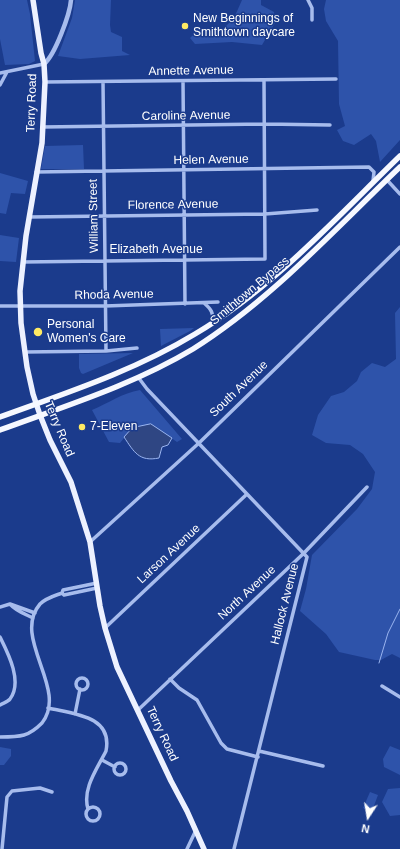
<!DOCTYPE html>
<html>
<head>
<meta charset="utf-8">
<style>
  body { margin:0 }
  #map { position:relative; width:400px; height:849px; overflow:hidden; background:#1b3b8c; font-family:Helvetica,sans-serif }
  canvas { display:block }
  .north { position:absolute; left:348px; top:797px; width:40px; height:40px; -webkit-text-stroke:3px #1b3b8c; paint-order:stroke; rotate:192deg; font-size:11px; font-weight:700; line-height:16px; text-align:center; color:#fff }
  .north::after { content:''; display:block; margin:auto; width:14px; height:18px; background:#fff; clip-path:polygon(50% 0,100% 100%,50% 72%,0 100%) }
</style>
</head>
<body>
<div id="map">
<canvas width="400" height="849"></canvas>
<div class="north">N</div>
</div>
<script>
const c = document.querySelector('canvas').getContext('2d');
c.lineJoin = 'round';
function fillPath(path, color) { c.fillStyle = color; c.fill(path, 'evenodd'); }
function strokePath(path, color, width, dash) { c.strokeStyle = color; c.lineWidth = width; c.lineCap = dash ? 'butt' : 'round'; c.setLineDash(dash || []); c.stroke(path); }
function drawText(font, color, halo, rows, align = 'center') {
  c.font = font + ' Helvetica,sans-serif'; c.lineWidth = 3; c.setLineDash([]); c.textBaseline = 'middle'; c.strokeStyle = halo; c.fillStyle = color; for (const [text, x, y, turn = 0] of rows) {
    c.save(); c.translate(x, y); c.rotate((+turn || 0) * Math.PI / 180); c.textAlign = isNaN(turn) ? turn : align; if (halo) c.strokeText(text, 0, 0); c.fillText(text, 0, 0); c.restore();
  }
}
const green = new Path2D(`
  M0 0H27L30 14 35 61 29 64 5 65 0 39Z
  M75 0H111L110 25 111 32 122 37V51L130 55 80 59 58 56 72 18Z
  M242 0H261V5L274 12 275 23 262 45 232 42 195 44 190 38C198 29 211 29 223 29L234 18Z
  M326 0H400V140L380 162 376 141 371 134 354 145 343 141 337 130 345 126 339 104 338 41 326 21 324 9Z
  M83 145 84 169H41L45 146Z
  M0 173 28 181 25 194 11 193 6 214 0 213Z
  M0 235 19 238 16 262 0 261Z
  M400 307V658L392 654 381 660H375L339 652 326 634 300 611 306 589 312 555 357 509 372 489 375 472 363 454 350 445 326 443 312 435 318 415 331 396 344 392 357 381 361 372 372 363 385 367 396 359 395 313Z
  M194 328 190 331 161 346 160 329Z
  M133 353 83 374 81 373 79 368V354Z
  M140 390 182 439 177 442 161 431 132 428 120 443 109 442 92 410C109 403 122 393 140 390Z
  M390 746 400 750V775L384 767 383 759Z
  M0 747 11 749V756L4 765H0Z
  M400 788V815L390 816 382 802 388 789Z
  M370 792 378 795 372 811 363 808Z`);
const water = new Path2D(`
  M151 424 172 438 168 445 162 447 159 458C139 462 134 452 124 437L132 428Z`);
const stream = new Path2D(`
  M379 663 388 633 400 609`);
const minor = new Path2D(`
  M308 0 312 8V20
  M0 73 44 64
  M183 81 185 304
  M45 82 336 79
  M103 82 106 351
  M0 85 7 72
  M42 127 265 124 330 125
  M36 172 369 167 374 172 373 181
  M387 180 400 194
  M29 217 265 214 317 210
  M23 262 265 259 264 80
  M204 303C211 309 214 313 212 322
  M0 306H105L218 302
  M25 352 106 351 137 348
  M138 377 147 389 307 557 234 849
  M90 542 199 443 400 247
  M62 593 64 595 97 588
  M10 604C16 611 25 614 33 618
  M0 607 10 604 35 613
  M105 628 247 494
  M0 637C8 653 23 682 10 699 8 702 3 703 0 705
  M76 684a6 6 0 1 1 12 0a6 6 0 1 1-12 0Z
  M170 679 179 688 197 700 221 743 227 749 258 757
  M382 686 400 697
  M48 708C74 714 113 716 106 751 97 769 82 789 88 809
  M138 710 304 553 367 487
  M75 714 80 689
  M0 737C8 737 17 737 24 735 31 733 37 728 42 723 69 689 11 638 40 604 46 598 54 596 62 593L63 590 97 583
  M259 751 323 766
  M102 760 115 767
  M114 769a6 6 0 1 1 12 0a6 6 0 1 1-12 0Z
  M86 814a7 7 0 1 1 14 0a7 7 0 1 1-14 0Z
  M2 849 7 797 12 791 40 788 52 792
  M187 849 196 830`);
const tertiary = new Path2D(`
  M44 64C55 55 70 14 71 0`);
const primary = new Path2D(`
  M33 0 41 53 44 64 45 82 42 143 26 236 20 291 21 323 27 367 33 394 40 415 50 440 71 482 90 542 100 606 105 628 117 667 171 781 187 811 204 849`);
const trunk = new Path2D(`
  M0 417C66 393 134 371 195 334 273 288 335 219 400 156
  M0 430C65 406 133 385 193 349 271 300 334 230 400 167`);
const markers = [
  [185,26,4,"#feea63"],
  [38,332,5,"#feea63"],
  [82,427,4,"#feea63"]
];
const poiNames = [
  ["New Beginnings of",193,19],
  ["Smithtown daycare",193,33],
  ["Personal",47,325],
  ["Women's Care",47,339],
  ["7-Eleven",90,427]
];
const streetNames = [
  ["Annette Avenue",191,71,-1],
  ["Terry Road",32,103,-88],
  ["Caroline Avenue",186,116,-1],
  ["Helen Avenue",211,160,-1],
  ["Florence Avenue",173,205,-1],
  ["William Street",94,216,-91],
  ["Elizabeth Avenue",156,250],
  ["Smithtown Bypass",250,291,-40],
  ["Rhoda Avenue",114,295,-1],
  ["South Avenue",239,389,-44],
  ["Terry Road",59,429,67],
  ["Larson Avenue",169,554,-43],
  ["North Avenue",247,593,-43],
  ["Hallock Avenue",285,604,-76],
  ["Terry Road",162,734,65]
];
fillPath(green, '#2e53aa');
fillPath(water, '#2f4683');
strokePath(water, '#9ab4ef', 1);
strokePath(stream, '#9ab4ef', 1);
strokePath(minor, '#a7bced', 3.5);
strokePath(tertiary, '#a7bced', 4.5);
strokePath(primary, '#edf1ff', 5.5);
strokePath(trunk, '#f6f8ff', 5.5);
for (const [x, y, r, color] of markers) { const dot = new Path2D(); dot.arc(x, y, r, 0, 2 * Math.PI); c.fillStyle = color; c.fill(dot); strokePath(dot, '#1b3b8c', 1.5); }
drawText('12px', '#fff', '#1b3b8c', poiNames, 'left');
drawText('12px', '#fff', '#1b3b8c', streetNames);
</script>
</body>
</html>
